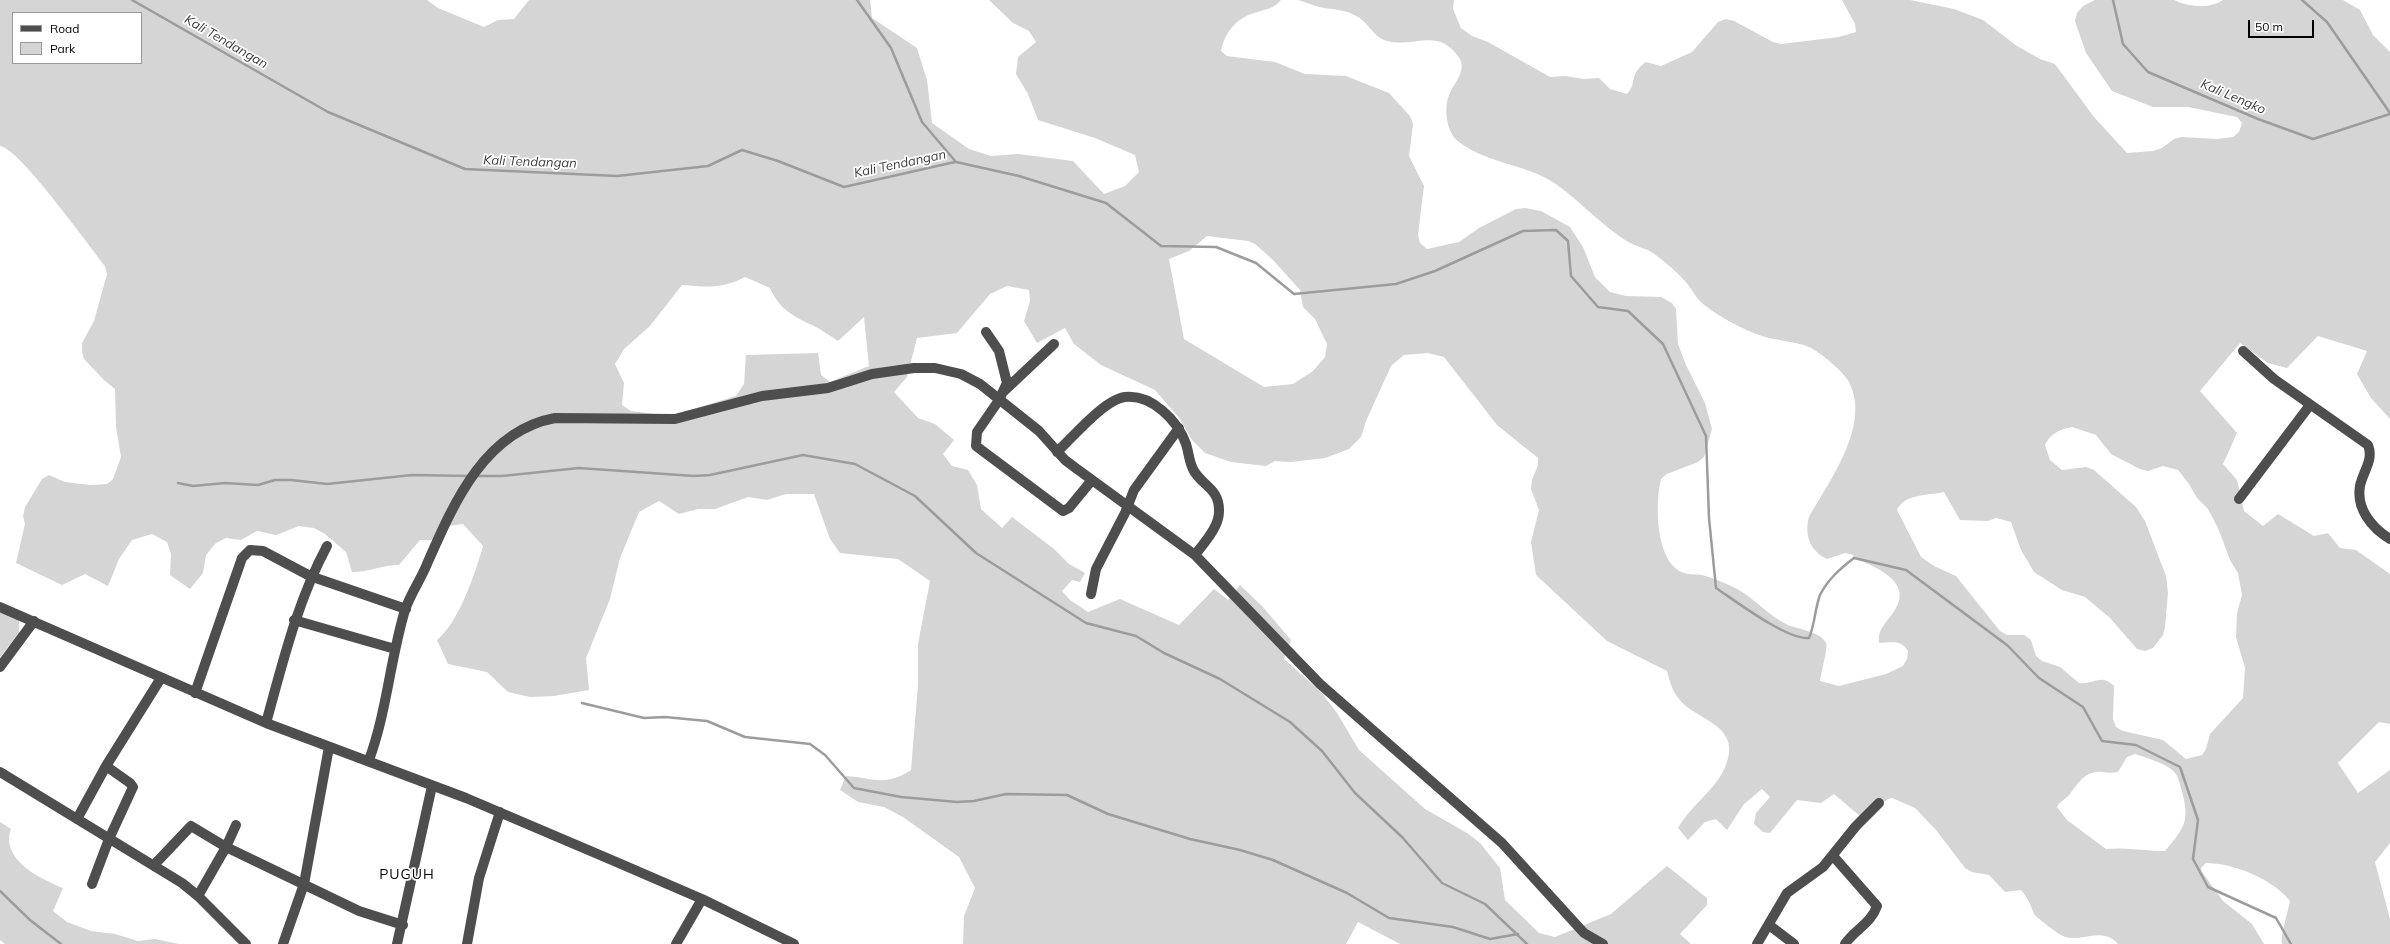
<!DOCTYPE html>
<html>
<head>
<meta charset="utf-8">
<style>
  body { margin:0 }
  #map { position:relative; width:2390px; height:944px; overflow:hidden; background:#fff; font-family:Mulish,sans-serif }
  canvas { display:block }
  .legend { position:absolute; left:12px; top:12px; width:130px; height:52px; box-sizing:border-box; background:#fff; border:1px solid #999; margin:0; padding:5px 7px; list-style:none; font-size:12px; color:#000 }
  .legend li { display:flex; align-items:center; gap:8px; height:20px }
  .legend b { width:20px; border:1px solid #999 }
  .scale { position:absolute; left:2248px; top:20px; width:66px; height:18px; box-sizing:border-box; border:2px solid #000; border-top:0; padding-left:5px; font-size:12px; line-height:14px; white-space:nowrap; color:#000; -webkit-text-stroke:3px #fff; paint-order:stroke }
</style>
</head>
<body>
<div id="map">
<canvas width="2390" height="944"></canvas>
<ul class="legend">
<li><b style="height:5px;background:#4e4e4e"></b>Road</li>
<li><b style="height:11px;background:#d5d5d5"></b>Park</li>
</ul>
<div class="scale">50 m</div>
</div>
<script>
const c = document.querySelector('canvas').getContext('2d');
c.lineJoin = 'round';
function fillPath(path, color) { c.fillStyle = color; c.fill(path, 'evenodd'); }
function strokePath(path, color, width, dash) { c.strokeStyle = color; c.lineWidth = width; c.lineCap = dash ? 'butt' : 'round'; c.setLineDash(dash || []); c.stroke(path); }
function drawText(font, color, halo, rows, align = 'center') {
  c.font = font + ' Mulish,sans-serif'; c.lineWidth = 3.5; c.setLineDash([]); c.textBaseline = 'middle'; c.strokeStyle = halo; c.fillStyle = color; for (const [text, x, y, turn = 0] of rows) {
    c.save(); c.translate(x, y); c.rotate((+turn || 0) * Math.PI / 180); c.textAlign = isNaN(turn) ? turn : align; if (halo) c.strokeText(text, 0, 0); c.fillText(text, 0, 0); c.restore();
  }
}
const green = new Path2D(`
  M0 0H427L438 8 484 27 498 20 514 19 529 0H870L872 18 917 48 927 80 932 123 969 149 991 156 1018 154 1073 161 1104 194 1125 186 1139 172 1135 155 1095 138 1038 120 1028 94 1016 74 1018 57 1036 42 1029 31 1013 23 989 0H1281C1272 10 1265 9 1254 13 1235 19 1225 33 1221 51L1227 56 1275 62 1305 74 1346 76 1389 93 1410 116 1413 124 1409 156 1424 186 1418 235 1420 243 1427 249 1459 242 1479 228 1516 209 1525 208 1541 211 1570 227 1583 247 1595 277 1610 292 1626 296 1661 297 1672 303 1676 309 1678 344 1686 365 1705 403 1712 429 1704 457 1698 462 1667 474 1661 479C1655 503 1655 563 1684 573 1690 575 1696 574 1702 575 1713 578 1728 584 1739 590 1756 600 1770 617 1788 625 1798 629 1821 632 1826 643 1828 649 1821 672 1820 681L1839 686 1886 674 1903 666 1907 659 1908 651C1900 639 1892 643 1879 643 1877 628 1889 621 1896 608 1912 581 1874 566 1854 558L1853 555 1845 553 1827 559C1810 551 1804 535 1809 517 1830 480 1871 425 1849 382 1844 372 1820 352 1809 347 1795 341 1777 341 1762 336 1742 329 1719 317 1703 304 1695 297 1691 287 1684 280 1676 271 1666 263 1657 256 1648 248 1635 247 1625 240 1602 225 1582 204 1560 187 1531 164 1489 165 1459 142 1446 133 1443 106 1450 93 1455 81 1468 70 1458 56 1436 26 1411 50 1384 40 1373 36 1368 22 1358 17 1346 9 1333 10 1319 7 1312 5 1305 2 1298 0H1454L1453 9 1461 28 1472 36 1488 42 1550 77 1566 76 1583 79 1599 78 1610 89 1627 94C1638 82 1628 75 1646 62L1661 66 1692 52 1718 22 1726 19 1734 21 1773 42 1781 44 1839 37 1856 32 1855 24 1842 0H1910L1954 9 1983 20 2017 46 2040 59 2055 64 2094 117 2127 153 2153 151 2162 148 2174 139 2182 137 2217 139 2233 137 2239 132 2242 123 2237 117 2188 107H2153L2112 91 2086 53 2075 21 2077 13 2083 6 2095 0H2174C2187 7 2211 9 2223 0H2343L2360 10 2373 35 2390 52V419L2371 398 2357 374 2367 351 2318 336 2287 368 2268 363 2240 343 2200 391 2237 433 2223 464 2237 480 2244 511 2263 526 2278 514 2314 536 2328 533 2340 548 2356 550 2390 574V724L2379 722 2338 763 2358 793 2390 770V843L2375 862 2390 919V944H2282C2280 936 2288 912 2290 901 2273 879 2233 863 2206 863L2201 868 2202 872 2223 901 2252 924 2264 944H2118C2102 925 2080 944 2063 936 2058 934 2036 917 2034 914 2030 904 2028 898 2021 890L2005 892 1989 875 1972 872 1965 868 1936 830 1915 808 1892 798C1881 800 1873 814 1867 822L1834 794 1821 803 1797 800 1770 833 1763 832 1754 824 1756 813 1770 797 1762 789 1744 804 1727 830 1716 819 1705 822 1688 840 1678 828C1692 804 1717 789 1726 765 1742 724 1696 721 1679 699 1672 691 1670 682 1667 671L1607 641 1536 575 1531 542 1539 510 1531 489 1532 480 1538 465V458L1497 425 1444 357 1428 353 1404 355 1391 366 1366 421 1361 437 1349 449 1325 458 1291 462 1275 461 1266 466 1231 462 1205 453 1192 440 1180 419 1155 390 1101 365 1074 344 1065 328 1037 343 1024 321 1030 301 1029 290 1007 286 990 294 957 333 917 338 907 377 894 392 918 418 935 424 954 440 943 454 952 466 968 470 977 485 981 509 1002 528 1012 517 1054 549 1069 564 1085 573 1080 582 1072 580 1062 591 1070 600 1088 612 1120 599 1179 625 1214 589 1228 600 1240 585 1262 606 1291 640 1284 659 1320 691 1337 713 1359 750 1425 809 1467 833 1480 843 1500 868 1505 900 1539 933 1555 937 1611 914 1667 866 1707 898V905L1680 934 1691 944H1400L1358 922 1346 944H963L964 916 975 888 959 857 903 817 884 807 858 802 840 790 846 776C875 778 884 787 911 770L918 685V644L930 581 898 559 840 553 830 539 814 494H786L767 500 748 497 715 509H698L679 514 659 501 639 512 620 558 610 599 586 658 589 690 554 696 530 697 508 692 487 672 448 664 437 640C459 622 475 574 483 546L463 524 448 526 443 540H420L399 565C382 565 370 572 352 572L346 552 325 534 314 528 299 526 276 535 257 531 241 540 226 538 216 543 206 555 203 573 190 589 170 575 171 554 167 542 152 534 132 540 119 559 108 586 85 574 62 585 16 563 25 524 23 516 25 507 42 479 49 475 65 482 90 485 107 484 113 479 121 457 116 427 115 389 105 381 84 359 82 351V343L94 321 107 274 105 266C89 246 19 148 0 146ZM13 13H141V63H13ZM1207 236 1248 241 1255 244 1273 260 1300 290 1303 307 1315 319 1327 344 1325 357 1313 371 1293 384 1264 387 1184 339 1169 259 1189 251ZM745 277 770 288C779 309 794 317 814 326 822 330 830 336 838 341L864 317 869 366 830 382 821 375 818 353 746 355 744 384 736 396 670 416 631 411 622 405 624 383 615 364 624 349 650 326 682 285C707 287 722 289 745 277ZM2072 427 2096 435 2111 454 2140 469 2148 471 2163 466 2178 470 2189 484 2197 498 2208 509 2218 528 2230 560 2238 573 2242 595 2237 613 2236 637 2245 668 2243 698 2210 734 2206 749 2202 755 2186 759 2163 740 2123 731 2116 727 2113 719 2114 686C2100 673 2095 685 2079 683L2060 667 2042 661 2036 656 2031 640 2024 635H2007L2000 631 1956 576 1934 566 1921 557 1897 510C1906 493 1926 496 1944 492L1960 520 1988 521 1996 518 2011 522 2021 550 2034 572 2062 590 2085 597 2110 618 2137 649 2145 651 2153 648 2163 635 2165 627 2168 593 2166 576 2145 521 2136 507 2094 470 2086 467 2062 470 2050 460 2045 445C2050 434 2060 429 2072 427ZM2135 754C2147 758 2161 762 2171 769 2178 774 2179 781 2181 788 2190 820 2186 826 2165 851 2145 851 2126 847 2106 849L2067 820 2057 807C2061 800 2065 800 2070 794 2078 783 2086 770 2102 772 2109 773 2112 773 2118 772L2127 757Z
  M0 610 19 620V633L0 657Z
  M0 822 11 829C0 860 41 879 63 888L53 911 67 922 91 931 115 934 138 941 155 939 179 944H5L0 940Z`);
const stream = new Path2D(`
  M132 0 328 112 465 169 617 176 708 166 742 150 778 161 844 187 955 162
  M857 0 891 48 922 122 956 162 1019 176 1106 203 1161 246 1216 247 1256 263 1294 294 1396 284 1435 271 1523 231 1556 230 1568 241 1571 276 1598 307 1628 311 1663 344 1706 436 1709 518 1716 588C1737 602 1787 640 1809 638 1815 624 1815 608 1820 595 1828 579 1841 568 1854 558L1906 570 2007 645 2039 678 2083 707 2102 741 2136 745 2180 767 2198 820 2193 859 2208 887 2276 918 2291 944
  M2113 0 2123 44 2148 72 2258 119 2313 139 2390 114
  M2302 0 2327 22 2390 113
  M476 476H502L579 468 694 476 710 475 803 455 855 464 915 496 976 553 1086 623 1136 636 1164 653 1220 679 1290 722 1322 751 1355 793 1402 837 1442 883 1485 904 1527 944
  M178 483 193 486 225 483 258 485 275 480H291L327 484 412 475 469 476
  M582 703 644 718 665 717 707 721 745 737 810 744 825 755 854 788 901 797 957 802 974 801 1006 794 1067 795 1108 814 1190 839 1240 850 1273 860 1347 893 1389 918 1453 927 1490 939 1518 934
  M0 891 30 920 61 944`);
const minor = new Path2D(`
  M986 332 999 351 1007 383 999 400 977 432 976 446 1063 511 1069 508 1092 480
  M2243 351 2274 379 2368 445C2374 460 2363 471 2360 486 2356 509 2372 528 2390 539
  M1004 391 1054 344
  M1057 452C1073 437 1105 399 1125 397 1152 394 1178 421 1186 444 1189 453 1189 463 1194 471 1203 486 1219 489 1219 510 1220 526 1204 543 1195 555
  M2239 499 2310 405
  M1091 594 1096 569 1125 513 1134 490 1179 428
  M0 607 266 723 466 798 614 861 702 899 794 944
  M294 620 395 649
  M0 667 34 621
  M195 693 242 558 250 550 263 551 310 576 406 609
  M266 723C283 662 297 602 327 546
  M369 760C387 711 390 660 405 610 410 595 421 579 427 564 453 505 484 431 555 418L675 419 762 396 828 388 872 374 914 368H935L961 374 980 384 1039 431 1065 460 1077 469 1195 555 1320 684 1502 843 1584 933 1603 944
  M0 772 182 883 198 896 246 944
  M77 819 106 766 161 678
  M1834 857 1877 906C1871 924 1855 929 1845 944
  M154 865 191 826 226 847 359 911 403 925
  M92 884 109 839 133 787 130 783 106 766
  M198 896 226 847 236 825
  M1769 925 1794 944
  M283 944 304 884 329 747
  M397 944 432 786
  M467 944 479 878 500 812
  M676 944 702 899
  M1757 944 1787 893 1823 867 1856 826 1879 803`);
const waterNames = [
  ["Kali Tendangan",226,42,30],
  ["Kali Lengko",2233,97,23],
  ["Kali Tendangan",530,162,2],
  ["Kali Tendangan",900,164,-12]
];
const quarterNames = [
  ["PUGUH",407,875]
];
fillPath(green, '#d5d5d5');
strokePath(stream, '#9c9c9c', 2.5);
strokePath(minor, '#4e4e4e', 10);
drawText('italic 13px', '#3d3d3d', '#fff', waterNames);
c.letterSpacing = '1px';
drawText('14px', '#000', '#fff', quarterNames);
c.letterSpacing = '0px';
</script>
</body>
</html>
